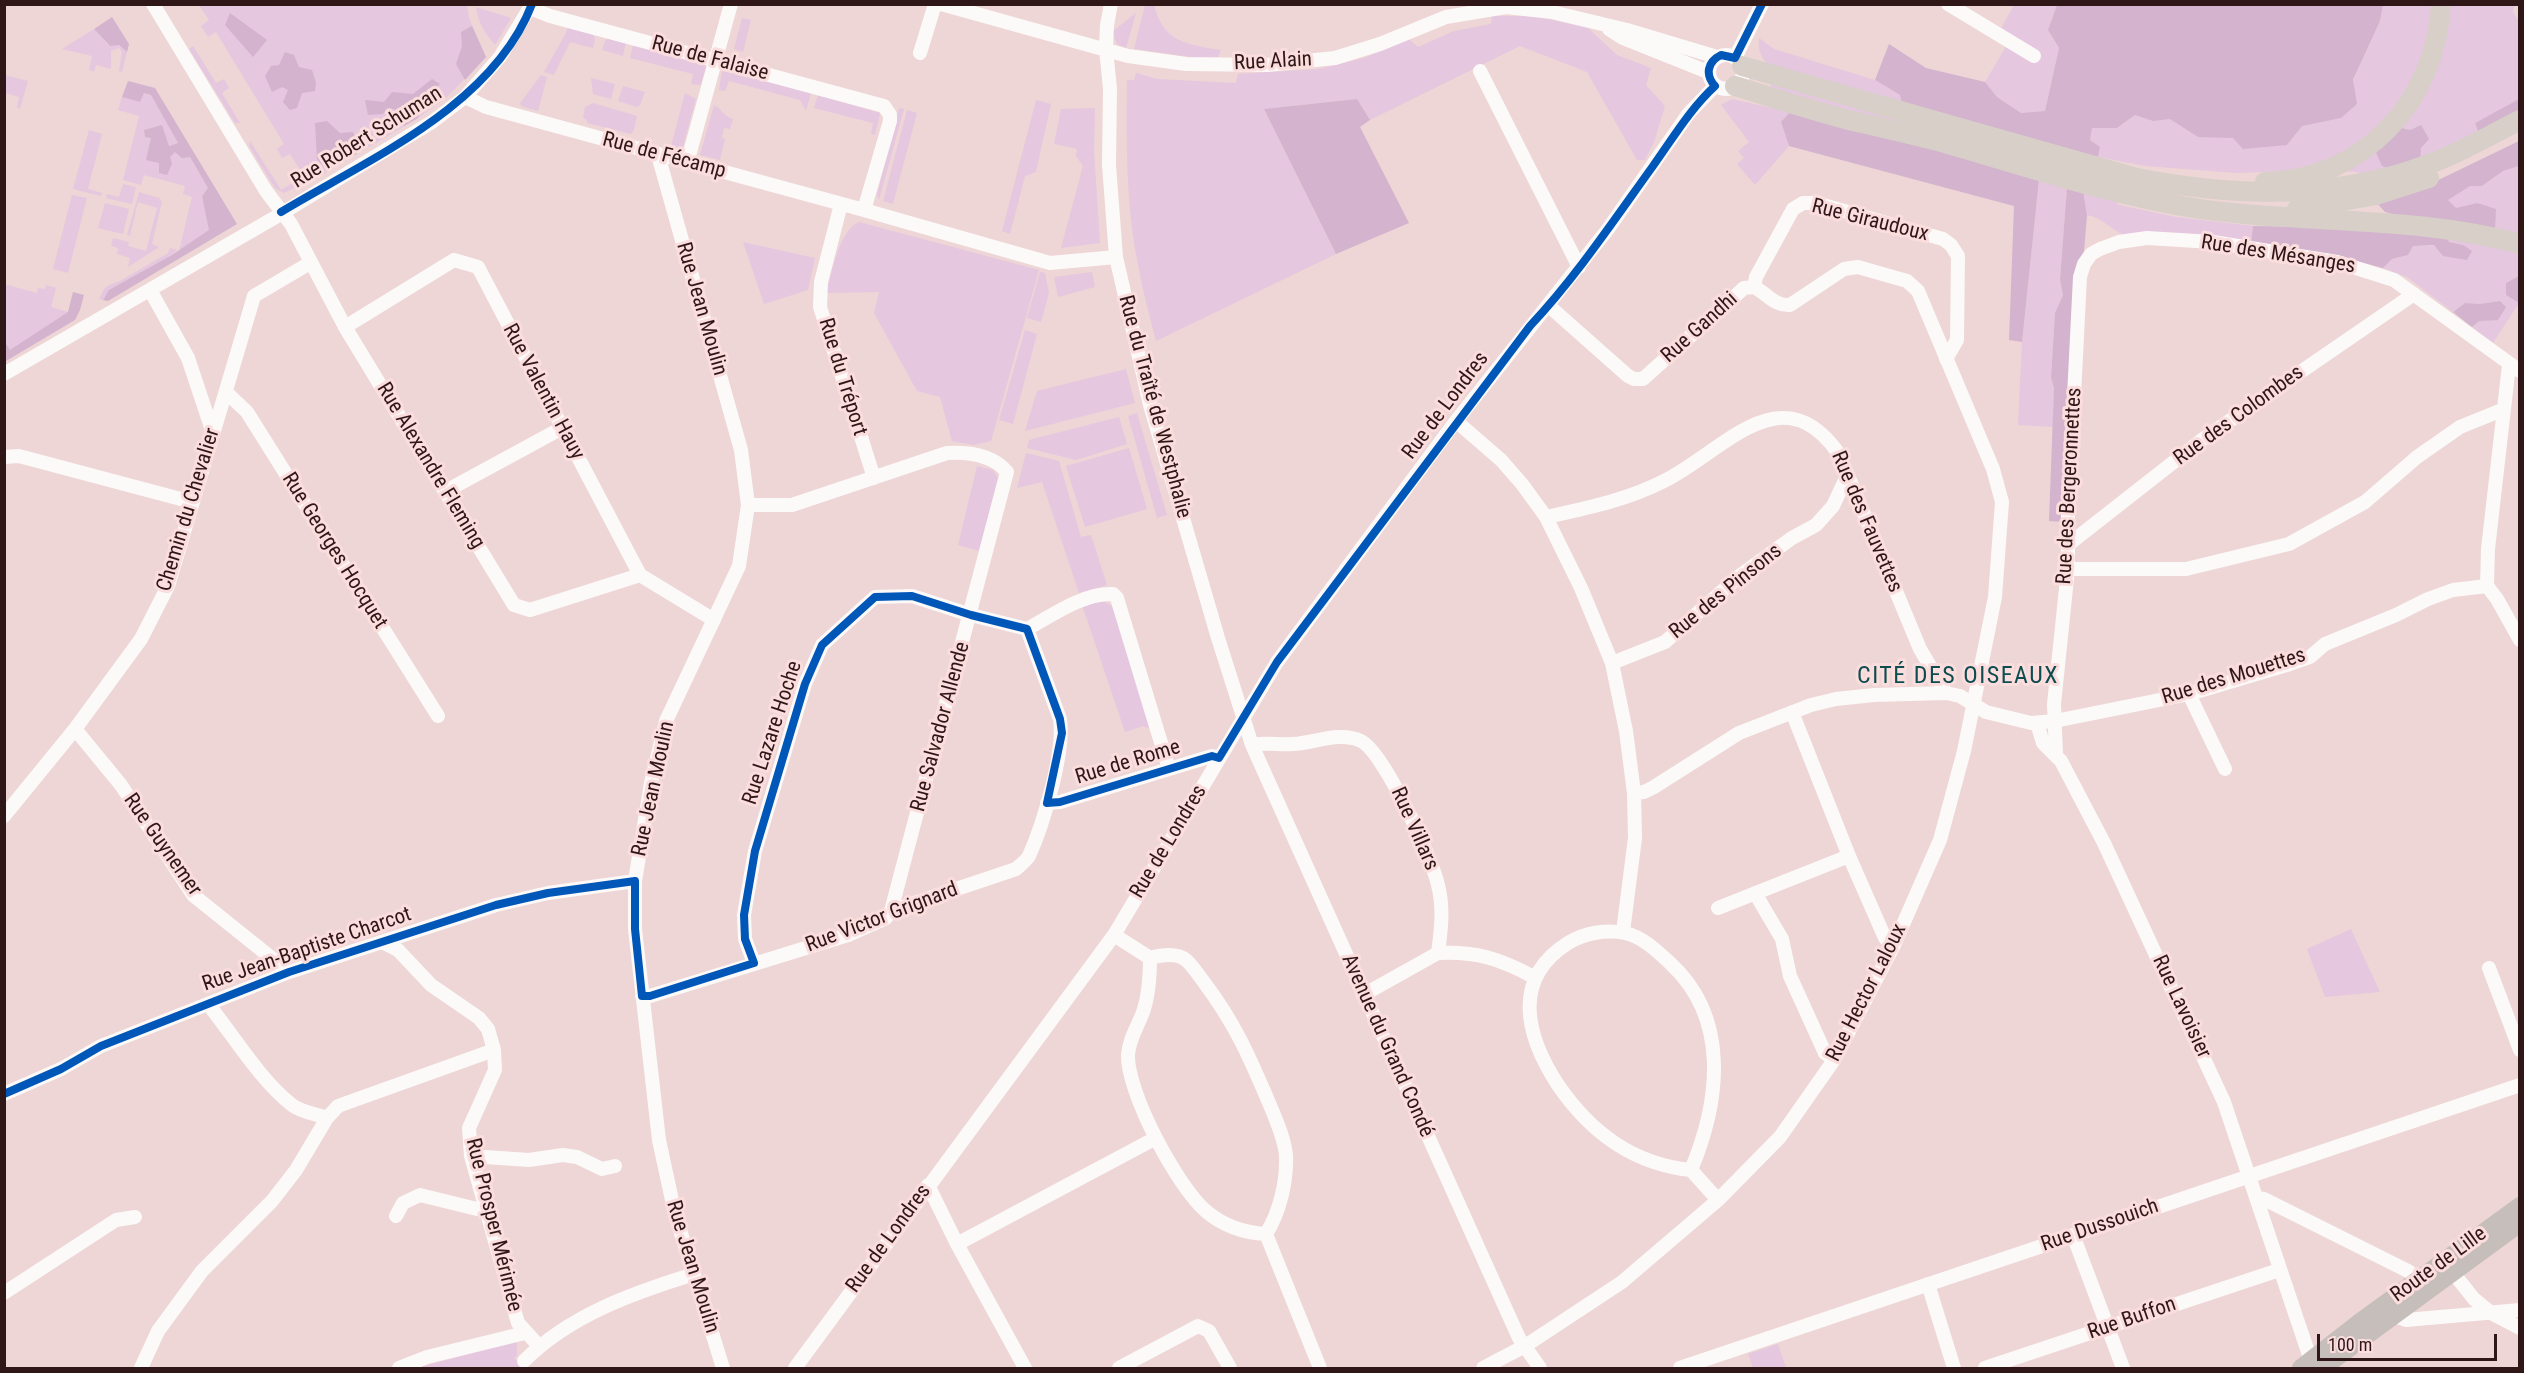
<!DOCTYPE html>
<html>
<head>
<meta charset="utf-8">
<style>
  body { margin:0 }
  #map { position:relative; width:2524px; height:1373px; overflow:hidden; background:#edd6d5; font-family:"Roboto Condensed",sans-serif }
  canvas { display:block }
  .frame { position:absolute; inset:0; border:6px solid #301717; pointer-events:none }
  .scale { position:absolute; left:2317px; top:1334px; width:180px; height:27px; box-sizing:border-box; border:3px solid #301717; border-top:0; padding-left:8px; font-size:18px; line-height:21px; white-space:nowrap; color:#301717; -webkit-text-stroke:4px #fadddc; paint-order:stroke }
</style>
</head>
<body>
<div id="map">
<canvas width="2524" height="1373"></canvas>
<div class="frame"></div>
<div class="scale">100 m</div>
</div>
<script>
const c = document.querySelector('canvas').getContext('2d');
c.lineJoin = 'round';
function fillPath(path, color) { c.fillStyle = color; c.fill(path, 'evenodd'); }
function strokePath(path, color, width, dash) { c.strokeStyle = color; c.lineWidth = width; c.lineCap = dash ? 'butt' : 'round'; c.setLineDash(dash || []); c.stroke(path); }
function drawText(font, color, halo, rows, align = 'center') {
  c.font = font + ' "Roboto Condensed",sans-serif'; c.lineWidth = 6; c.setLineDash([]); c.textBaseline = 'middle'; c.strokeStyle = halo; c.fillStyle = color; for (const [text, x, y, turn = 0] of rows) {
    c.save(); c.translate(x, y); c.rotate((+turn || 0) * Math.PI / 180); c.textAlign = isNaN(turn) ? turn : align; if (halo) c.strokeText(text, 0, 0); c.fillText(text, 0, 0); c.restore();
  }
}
const green = new Path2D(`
  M1154 4C1162 42 1188 45 1221 50L1218 57 1213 60 1134 49 1145 5Z
  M199 5H467L469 18 486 57 447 97 418 118 323 174 284 193 275 188 249 146 250 141 281 190 304 176 290 154 282 158 277 149 284 144 216 32 208 37 201 26 209 20Z
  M2014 5H2057L2048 30 2059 48 2045 111 2021 113 1997 97 1985 82 2011 38 1999 32Z
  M2383 5H2433L2429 40 2403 100 2360 144 2334 158 2310 166 2284 171 2237 173 2145 166 2098 157 2100 147 2090 140 2092 128H2117L2135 115 2153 121 2170 118 2198 137H2233L2287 145 2302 125 2341 118 2353 81 2380 21Z
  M2451 5H2514L2513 12 2519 21V99L2475 123 2480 137 2420 163 2421 125 2410 130 2398 127 2442 48Z
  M476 7 511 18 495 45C485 33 478 23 476 7Z
  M1136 13 1126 48 1117 44 1112 32Z
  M1492 16H1535L1588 28 1617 55 1651 68 1646 85 1665 106 1654 142 1645 160H1637L1587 72 1520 46 1370 120 1357 99 1264 109 1336 254 1156 341C1150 317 1143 293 1139 269 1126 208 1126 142 1127 80H1134L1136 73 1157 79 1236 83 1238 74 1319 69 1364 58 1409 39 1418 47 1454 31 1491 24Z
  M742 18 751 20 743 52 734 49Z
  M568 26 593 34 595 39 593 48 570 42 554 75 544 72 566 33Z
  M94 29 109 46 119 45 127 52 122 72 119 71 122 52 119 48 111 51V69L96 65 94 72 89 70 92 56 62 49Z
  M609 38 626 42 623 56 602 50 605 41Z
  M1759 38 1774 49 1875 80 1900 95 1902 105 1768 65C1760 56 1758 49 1759 38Z
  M633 45 701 63 706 67 701 85 691 84 693 74 630 58Z
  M193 46 216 83 224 79 229 88 222 93 240 123H235L189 49Z
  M726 70 811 93 806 111 800 100 729 81 725 91 719 90 722 71Z
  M5 75 28 81 20 109 17 108 19 97 6 93 5 98Z
  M541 75 547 77 538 111 521 106 520 103Z
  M591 78 615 84 611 99 593 94Z
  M1772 80 2042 159 2041 165 1769 91Z
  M623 86 645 92 640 105 637 107 618 101Z
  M144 93 151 95 178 143 169 146 144 130 145 137H151L170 157 175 151 190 157 208 188 202 196 210 230 179 251 192 197 183 194 185 186 144 175 141 185 123 180 139 116 118 110 122 97 140 102Z
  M685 93 696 99 682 150 671 146Z
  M818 95 880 113 875 135 871 134 873 123 814 108Z
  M1732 99 1790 112 1781 122 1789 146 1755 185 1737 164 1744 158 1738 151 1749 142 1721 105Z
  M1036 100 1051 104 1036 172 1025 176 1010 234 1002 231Z
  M593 103 637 116 634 130 631 134 587 123V120L583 118 585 107Z
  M714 105C722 109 724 117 733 119L730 129 724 128 722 138 725 139 720 160 700 155Z
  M899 108 904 109 879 200 877 194Z
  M1095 108 1094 151 1100 243 1061 248 1083 166 1076 156 1077 149 1054 144 1061 109Z
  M907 110 917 113 893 204 883 201Z
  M89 130 102 134 88 189 102 193 101 196 73 189Z
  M2374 148 2395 170 2368 177C2358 170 2348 171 2337 173Z
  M2519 166V238L2495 230 2477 203 2456 208 2447 200 2470 185 2482 186 2503 171Z
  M2039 180 2067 187 2060 280 2063 295 2055 313 2051 378 2054 388 2053 427 2018 425 2022 342Z
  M123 184 136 187 132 204 106 198 107 194 119 197Z
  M2083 191 2112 199 2119 205 2176 217 2253 226 2251 243 2124 235C2110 229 2103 218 2087 215Z
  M139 192 159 198 162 202 152 244 159 247 128 267 130 258 117 254 118 248 111 246 113 238 129 242 128 246 146 251 157 208 138 202 130 236 127 235Z
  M72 195 87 198 68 273 53 269Z
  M105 203 129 209 123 234 98 228Z
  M859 222 1039 270 991 441 974 445 952 441 940 397 917 391 874 313 879 292 826 293C832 273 839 230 859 222Z
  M2444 234 2495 244 2519 255V276L2506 283V295L2519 303 2493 343 2472 327 2500 301 2480 304 2465 303 2453 312 2407 277 2383 268 2392 259 2408 255 2413 246 2463 245 2449 242Z
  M743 242 815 258 808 290 764 304Z
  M170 248 177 250 172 255 105 296 103 300 99 299 104 289 109 285 120 281 168 253Z
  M1040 272 1045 273 1049 293 1041 322 1027 318Z
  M1092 272 1095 287 1058 297 1054 277Z
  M4 284 37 293 38 288 45 289 46 285 56 288 51 307 68 312 10 351 5 342Z
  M1025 330 1037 334 1013 424 999 420Z
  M1126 369 1135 403 1025 431 1037 391Z
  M1137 413 1167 515 1157 518 1128 416Z
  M1119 417 1127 444 1076 460 1027 448 1029 440Z
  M1129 448 1147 509 1085 527 1066 466Z
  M1026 453 1059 461 1081 537 1091 535 1107 585 1079 593 1042 482 1017 488Z
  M977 466 993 470 998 478 979 551 958 545Z
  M1100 599 1112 606 1152 725 1148 728 1143 726 1125 732 1082 605Z
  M2351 929 2380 992 2325 997 2307 949Z
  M517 1341V1356L514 1358 525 1368H417Z
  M1778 1344 1786 1368H1753L1748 1354Z`);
const forest = new Path2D(`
  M2057 5H2383L2380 21 2353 80 2357 104 2341 118 2302 126 2287 145 2243 149 2233 138 2198 137 2170 119 2153 121 2135 115 2117 128H2092L2090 140 2100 147 2098 157 1991 127 1902 105 1900 95 1875 80 1889 44 1926 68 1985 82 1997 97 2021 113 2045 111 2059 48 2048 30Z
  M230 13 267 40 253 57 225 25Z
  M112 17 129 44 127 52 119 45 110 46 94 29Z
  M472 26 486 57 465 80 456 64 462 46 461 32Z
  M285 52 294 55 299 67 312 70 316 83 315 91 302 93 297 108 290 110 283 102 288 90 282 87 272 92 265 76 271 66 279 65Z
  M432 79 440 84 423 99 418 118 404 126 397 110 387 108 383 114 368 115 365 100 384 102 392 92 413 94Z
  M128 81 155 88 237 224 108 301 103 300 109 290 172 255 209 230 202 196 208 188 190 157 182 158 175 152 170 157 172 164 167 175 159 173V163L146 160 151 138 145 137 144 130 162 125 169 146 178 143 151 95 144 93 140 102 122 97Z
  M1357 99 1370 120 1360 127 1409 223 1336 254 1264 109Z
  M2519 99V116L2480 137 2475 123Z
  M1790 112 1919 144 2039 180 2022 342 2009 340 2014 206 1789 146 1781 122Z
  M327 121 340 133 353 132 360 152 327 171 317 159 315 123Z
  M2421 125 2429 139 2421 148 2420 163 2395 170 2382 166 2374 148 2398 127 2410 130Z
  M2519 141V166L2503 171 2482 186H2470L2448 200 2456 208 2477 203 2496 209 2495 230 2396 215 2385 212 2377 203 2424 187Z
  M2067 187 2083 191 2087 215 2062 522 2049 521 2054 388 2051 378 2055 313 2063 295 2060 280Z
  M2253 226 2386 228 2444 234 2449 242 2463 245 2472 251 2467 260 2443 256 2434 245 2413 246 2408 255 2392 259 2383 268 2337 256 2251 243Z
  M2519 276V303L2506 295V283Z
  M73 292 84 295 80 310 75 320 6 361 5 342 10 350 68 312Z
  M2500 301 2506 307 2498 320 2479 321 2472 327 2453 312 2465 303 2480 304Z`);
const minor = new Path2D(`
  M153 4 266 191 291 224 345 327 514 605 530 610 640 575
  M941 4 1128 56 1186 64 1267 65 1335 58 1380 44 1446 17 1506 7 1552 12 1627 30 1717 57
  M1111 4 1107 25 1106 49 1110 89 1109 165 1116 257 1150 405 1218 638 1252 745 1519 1338 1540 1368
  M1948 4 2034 56
  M1609 29 1623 38 1708 72
  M920 53 935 4
  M1709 72a17 17 0 1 1 34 0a17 17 0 1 1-34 0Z
  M1735 58 1762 4
  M1480 71 1579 267
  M465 97 486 107 864 210 890 121V115L884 106 550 16 530 8
  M658 155 741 450 748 505 739 566 666 721 651 783 635 881V929L659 1140 675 1214 723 1368
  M687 163 731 4
  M841 204 821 282 820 307 874 478
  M864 210 1050 263 1116 257
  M1754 287 1756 277 1793 209 1803 203H1816L1943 239 1951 245 1958 256 1957 340 1946 359
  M150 290 188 358 213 433
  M345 327 454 260 478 267 640 575 714 620
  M2509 365 2488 549 2487 586 2497 599 2520 640
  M4 374 274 218 432 122 465 97 500 57 532 4
  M226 392 247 412 438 716
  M1456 421 1501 460 1522 484 1546 517 1581 588 1612 663 1626 731 1634 793 1635 838 1623 932
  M4 457 19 456 192 502
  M446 491 562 428
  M748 505H792L947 453C969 452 993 455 1007 472L891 911
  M1546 517C1587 508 1627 500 1664 481 1724 451 1782 372 1839 454L1920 649 1946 693
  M2069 544 2203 439 2414 294
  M2068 569H2186L2289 544 2365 502 2417 457 2460 427 2502 410
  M1027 629C1053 615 1083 593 1113 594L1117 598 1169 769
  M1612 663 1665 642 1738 577 1792 538 1816 525 1833 506 1847 476
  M2189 694 2225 769
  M1792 712 1849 856 1885 938 1894 945
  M2037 723 2043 743 2061 761 2104 843 2224 1102 2311 1361
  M75 729 121 785 193 895 289 972
  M1252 745C1266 742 1279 745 1293 744 1315 743 1339 731 1361 741 1384 752 1432 858 1438 885 1444 908 1441 931 1438 953L1363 995
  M2056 754 2054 704 2068 569V515L2080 277 2084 264 2091 254 2100 249 2119 242 2147 238 2213 242 2337 262 2394 280 2520 371
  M1634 793 1644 792 1654 787 1739 733 1811 705 1836 699 1874 695 1946 693 1960 696 1986 712 2031 723 2055 721 2189 694 2290 664 2310 657 2325 644 2396 615 2428 599 2453 590 2487 586
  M1047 803 1060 802 1212 756 1219 758
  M4 816 75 729 141 639 168 586 254 296 310 263
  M1755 893 1782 939 1790 976 1825 1053 1834 1060
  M1718 908 1849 856
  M1114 935 1150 958
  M382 942 398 950 431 985 479 1018 488 1029 494 1050 495 1070 469 1128 471 1156 518 1323 539 1346
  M1438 953C1477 951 1500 959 1534 977
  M1150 958C1150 976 1149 995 1143 1012 1138 1026 1129 1039 1128 1055 1127 1093 1178 1188 1207 1212 1224 1226 1246 1233 1266 1234L1320 1368
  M1150 958C1161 955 1176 952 1186 960 1193 966 1200 977 1206 985 1235 1024 1248 1054 1267 1098 1274 1115 1284 1136 1286 1155 1287 1181 1280 1212 1266 1234
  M2489 968 2520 1050
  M642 996H650L848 935 886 918 891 911 1016 869C1020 865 1026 861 1029 856 1043 825 1065 752 1060 719L1027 629 971 615 912 596 875 597 822 645 805 684 755 851 744 915 745 939 754 963
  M208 1004C233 1035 260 1080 292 1105 301 1112 316 1114 327 1118
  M4 1094 61 1069 101 1046 289 972 496 905 548 893 635 881
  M471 1156 529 1160 563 1155 577 1157 602 1169 615 1166
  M1691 1170C1633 1164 1591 1133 1558 1085 1526 1036 1511 979 1568 943 1584 933 1607 929 1625 933 1643 937 1657 951 1670 963 1730 1018 1720 1101 1691 1170L1718 1200
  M928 1185 957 1244 1025 1368
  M2256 1198 2264 1199 2408 1271 2420 1280
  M396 1216 403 1203 420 1195 477 1209 486 1206
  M2073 1235 2123 1368
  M957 1244 1154 1139
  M2447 1265 2474 1299 2491 1313 2520 1328
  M1928 1284 1954 1368
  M4 1293 116 1220 135 1217
  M2393 1309 2395 1316 2406 1320 2520 1310
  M524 1361C570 1315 633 1293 694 1274
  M141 1368 158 1331 202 1271 272 1201 296 1170 327 1118 338 1106 494 1050
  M399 1368 427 1357 525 1333
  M795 1368 1114 935 1277 662 1456 421 1608 229 1689 113 1715 86
  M1119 1368 1198 1326 1209 1331 1230 1368
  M1483 1368 1525 1346 1622 1282 1718 1200 1780 1137 1834 1060 1894 945 1940 840 1964 751 1995 597 2002 502 1993 469 1918 291 1907 281 1858 267 1844 269 1790 305C1774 306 1768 294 1754 287L1744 288 1643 379H1634L1628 376 1549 306
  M1680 1368 2520 1085
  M1985 1368 2279 1270`);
const major = new Path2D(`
  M2301 1368 2360 1322 2520 1206
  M2322 1368 2520 1223`);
const highway = new Path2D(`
  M1742 66 2137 178C2240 198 2343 200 2442 159 2469 148 2494 133 2520 120
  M1735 86C1774 98 1813 111 1853 121 1884 128 1915 135 1945 143 2025 166 2105 193 2187 207 2297 225 2411 214 2520 244
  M2265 182C2364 180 2436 101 2441 4
  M2297 209 2376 195 2429 178`);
const cycleway = new Path2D(`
  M281 212C369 159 493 106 532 4
  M4 1094 61 1069 101 1046 289 972 496 905 548 893 635 881V929L642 996H650L754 963 745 939 744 915 755 851 805 684 822 645 875 597 912 596 971 615 1027 629 1060 719 1062 733 1047 803 1060 802 1212 756 1219 758 1277 662 1530 326C1576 277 1614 220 1653 166 1673 138 1690 109 1715 86 1705 75 1707 62 1721 55L1735 58 1762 4`);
const streetNames = [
  ["Rue de Falaise",710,59,15],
  ["Rue Alain",1273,62,-3],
  ["Rue Robert Schuman",367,138,-32],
  ["Rue de Fécamp",664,156,15],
  ["Rue Giraudoux",1870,221,14],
  ["Rue des Mésanges",2278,255,9],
  ["Rue Jean Moulin",701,309,74],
  ["Rue Gandhi",1700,328,-42],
  ["Rue du Tréport",842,377,73],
  ["Rue Valentin Hauy",543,392,62],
  ["Rue de Londres",1446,406,-53],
  ["Rue du Traîté de Westphalie",1154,407,75],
  ["Rue des Colombes",2239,416,-36],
  ["Rue Alexandre Fleming",430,466,59],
  ["Rue des Bergeronnettes",2070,486,-87],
  ["Chemin du Chevalier",189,510,-73],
  ["Rue des Fauvettes",1866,522,67],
  ["Rue Georges Hocquet",334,551,58],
  ["Rue des Pinsons",1726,592,-39],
  ["Rue des Mouettes",2234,677,-17],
  ["Rue Salvador Allende",941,727,-75],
  ["Rue Lazare Hoche",773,733,-72],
  ["Rue de Rome",1128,763,-17],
  ["Rue Jean Moulin",654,789,-78],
  ["Rue Villars",1414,829,66],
  ["Rue de Londres",1169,842,-59],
  ["Rue Guynemer",162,845,55],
  ["Rue Victor Grignard",882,918,-21],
  ["Rue Jean-Baptiste Charcot",307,950,-19],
  ["Rue Hector Laloux",1867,993,-63],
  ["Rue Lavoisier",2181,1007,65],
  ["Avenue du Grand Condé",1387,1046,66],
  ["Rue Prosper Mérimée",493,1225,76],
  ["Rue Dussouich",2100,1226,-19],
  ["Rue de Londres",889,1239,-54],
  ["Route de Lille",2439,1265,-36],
  ["Rue Jean Moulin",692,1267,73],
  ["Rue Buffon",2132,1319,-19]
];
const quarterNames = [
  ["CITÉ DES OISEAUX",1958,677]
];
fillPath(green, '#e5c7df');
fillPath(forest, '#d3b3ce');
strokePath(minor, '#fcf9f9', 14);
strokePath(major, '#c6beba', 18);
strokePath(highway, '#d7cfc8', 20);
strokePath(cycleway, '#0057b8', 8);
drawText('21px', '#301717', '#fadddc', streetNames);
c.letterSpacing = '1.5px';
drawText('24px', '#0d4c4f', '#fadddc', quarterNames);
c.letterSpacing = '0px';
</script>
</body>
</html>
